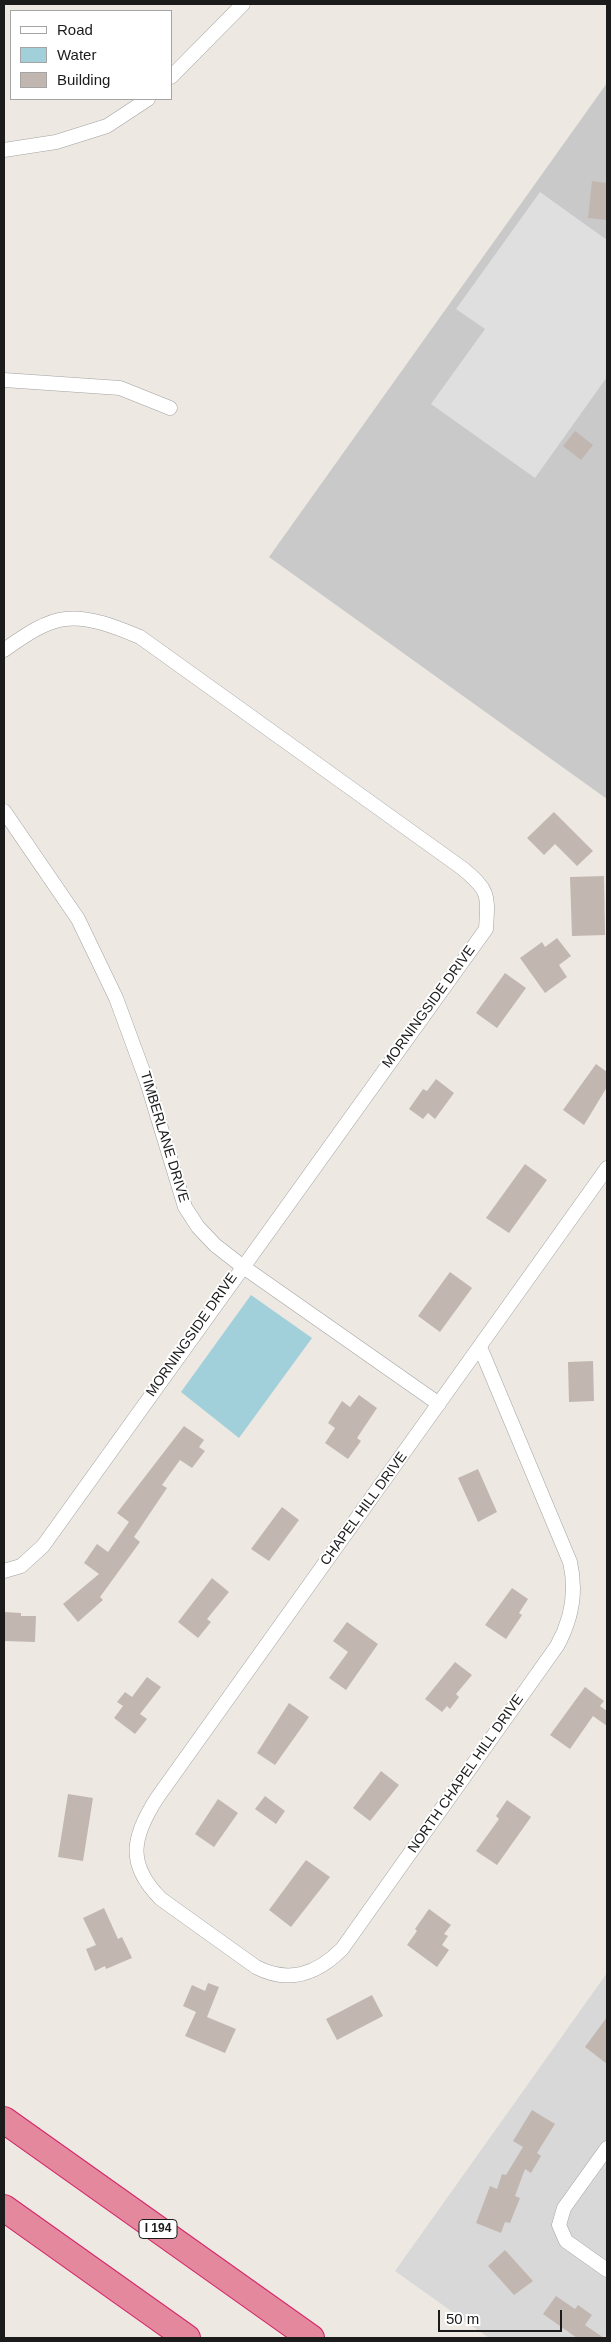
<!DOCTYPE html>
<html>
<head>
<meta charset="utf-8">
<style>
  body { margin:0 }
  #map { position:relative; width:611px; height:2342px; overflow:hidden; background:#ede8e1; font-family:Helvetica,sans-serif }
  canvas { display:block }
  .frame { position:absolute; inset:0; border:5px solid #1b1b1b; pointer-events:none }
  .legend { position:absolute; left:10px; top:10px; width:162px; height:90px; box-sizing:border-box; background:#fff; border:1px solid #a4a4a4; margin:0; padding:6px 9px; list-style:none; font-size:15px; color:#1b1b1b }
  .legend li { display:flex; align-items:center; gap:10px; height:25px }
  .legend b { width:25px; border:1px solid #a4a4a4 }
  .scale { position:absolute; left:438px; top:2310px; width:124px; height:22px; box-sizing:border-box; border:2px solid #1b1b1b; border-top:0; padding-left:6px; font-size:15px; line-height:18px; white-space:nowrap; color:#1b1b1b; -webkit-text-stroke:4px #fff; paint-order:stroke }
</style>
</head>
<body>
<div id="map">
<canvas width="611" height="2342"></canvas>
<div class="frame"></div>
<ul class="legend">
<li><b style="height:6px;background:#fff"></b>Road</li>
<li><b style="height:14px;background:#a1d0db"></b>Water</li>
<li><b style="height:14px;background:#c1b7b0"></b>Building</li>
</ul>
<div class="scale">50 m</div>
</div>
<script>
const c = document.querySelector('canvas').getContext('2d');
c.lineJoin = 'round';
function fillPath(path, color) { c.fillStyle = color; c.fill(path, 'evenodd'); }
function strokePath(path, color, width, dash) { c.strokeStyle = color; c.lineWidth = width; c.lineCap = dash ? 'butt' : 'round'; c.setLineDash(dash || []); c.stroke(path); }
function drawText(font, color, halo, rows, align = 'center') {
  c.font = font + ' Helvetica,sans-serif'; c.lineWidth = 4; c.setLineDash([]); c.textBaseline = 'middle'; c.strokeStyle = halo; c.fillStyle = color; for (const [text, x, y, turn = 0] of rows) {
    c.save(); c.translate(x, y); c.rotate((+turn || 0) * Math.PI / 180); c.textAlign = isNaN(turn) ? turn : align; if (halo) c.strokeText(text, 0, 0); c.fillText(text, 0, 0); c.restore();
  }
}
const residential = new Path2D(`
  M607 1973V2338H489L395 2271Z`);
const religious = new Path2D(`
  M607 83V799L269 557Z`);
const parking = new Path2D(`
  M540 192 607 240V377L535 478 431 404 485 329 456 309Z`);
const water = new Path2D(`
  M251 1295 312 1338 239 1438 181 1392Z`);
const building = new Path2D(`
  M592 181 607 183V220L588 218Z
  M575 431 593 445 581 460 563 446Z
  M554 812 593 851 577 866 555 844 544 855 527 838Z
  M604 876 605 935 572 936 570 877Z
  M557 938 571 956 559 965 567 977 545 993 520 958 542 942 545 947Z
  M505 973 526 988 497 1028 476 1013Z
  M596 1064 607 1072V1087L584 1125 563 1110Z
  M436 1079 454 1093 435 1119 428 1113 423 1119 409 1109 423 1089 427 1091Z
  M525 1164 547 1180 509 1233 486 1218Z
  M450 1272 472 1288 440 1332 418 1316Z
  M593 1361 594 1401 569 1402 568 1362Z
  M359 1395 377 1408 357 1438 361 1441 348 1459 325 1443 335 1428 328 1423 342 1401 350 1407Z
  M184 1426 204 1440 199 1447 205 1451 192 1468 180 1460 162 1485 167 1488 134 1537 140 1542 100 1597 103 1600 78 1622 63 1604 99 1574 84 1563 97 1544 108 1552 129 1522 117 1513Z
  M478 1469 497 1512 478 1522 458 1478Z
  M282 1507 299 1520 269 1561 251 1549Z
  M212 1578 229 1592 207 1619 211 1622 198 1638 178 1622Z
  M512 1588 528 1599 519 1613 522 1615 506 1639 485 1625Z
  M4 1612 21 1613V1616H36L35 1642 4 1641Z
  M347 1622 378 1644 346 1690 329 1678 348 1652 333 1641Z
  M455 1662 472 1675 456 1694 459 1697 450 1709 447 1706 442 1712 425 1699Z
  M147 1677 161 1687 140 1714 147 1719 135 1734 114 1718 123 1706 117 1702 125 1692 132 1697Z
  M585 1687 604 1701 600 1706 607 1711V1726L593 1716 570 1749 550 1735Z
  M289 1703 309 1717 275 1765 257 1753Z
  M381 1771 399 1785 370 1821 353 1808Z
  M68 1794 93 1798 83 1861 58 1857Z
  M265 1796 285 1811 276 1824 255 1809Z
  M218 1799 238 1813 214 1847 195 1834Z
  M507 1800 531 1817 497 1865 476 1851 499 1819 496 1816Z
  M306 1860 330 1877 291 1927 269 1910Z
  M104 1908 118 1939 122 1937 132 1958 106 1969 105 1966 95 1971 86 1949 96 1945 83 1918Z
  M429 1909 451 1925 444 1934 448 1936 442 1945 449 1950 437 1967 407 1945 417 1931 415 1929Z
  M208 1983 219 1987 207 2017 236 2029 225 2053 185 2036 196 2012 183 2006 192 1985 205 1991Z
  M372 1995 383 2016 337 2040 326 2019Z
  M607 2017V2064L585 2047Z
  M532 2110 555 2124 537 2153 541 2156 531 2173 525 2169 515 2196 520 2198 510 2223 505 2222 501 2233 476 2223 490 2186 497 2189 502 2174 506 2175 523 2147 513 2141Z
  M505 2250 533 2281 514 2295 488 2266Z
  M556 2296 575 2309 578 2305 592 2315 585 2325 604 2338H577L543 2314Z`);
const street = new Path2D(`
  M171 77 243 4
  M4 150 56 142 107 126 148 99
  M4 380 120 388 170 408
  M4 650C20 639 44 621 65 619 90 616 118 628 140 637L462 868C490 891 488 895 486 929L43 1546 21 1566 4 1571
  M4 811 78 919 116 998 147 1082 185 1207 198 1227 215 1245 242 1266 439 1404
  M480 1347 570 1562C577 1592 572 1619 557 1646L342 1949C317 1974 289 1984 256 1967L161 1899C126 1864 132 1837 157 1798L607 1168
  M607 2148 564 2208 559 2225 566 2241 607 2270`);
const highway = new Path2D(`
  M4 2120 311 2338
  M4 2208 187 2338`);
const shields = [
  [158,2229,38]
];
const shieldNames = [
  ["I 194",158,2229]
];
const streetNames = [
  ["MORNINGSIDE DRIVE",429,1007,-54],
  ["TIMBERLANE DRIVE",164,1137,73],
  ["MORNINGSIDE DRIVE",192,1335,-55],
  ["CHAPEL HILL DRIVE",364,1509,-54],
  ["NORTH CHAPEL HILL DRIVE",466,1774,-55]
];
fillPath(residential, '#d9d8d8');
fillPath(religious, '#c9c9c9');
fillPath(parking, '#dfdfdf');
fillPath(water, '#a1d0db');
fillPath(building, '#c1b7b0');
strokePath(street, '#a2a2a2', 15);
strokePath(highway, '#d3266a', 28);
strokePath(street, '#fff', 14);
strokePath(highway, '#e4889e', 26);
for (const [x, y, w] of shields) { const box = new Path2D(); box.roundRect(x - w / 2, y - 9.5, w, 19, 4); c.fillStyle = '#fff'; c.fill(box); strokePath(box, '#1b1b1b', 1); }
drawText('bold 12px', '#1b1b1b', null, shieldNames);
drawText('14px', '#1b1b1b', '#fff', streetNames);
</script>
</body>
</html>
